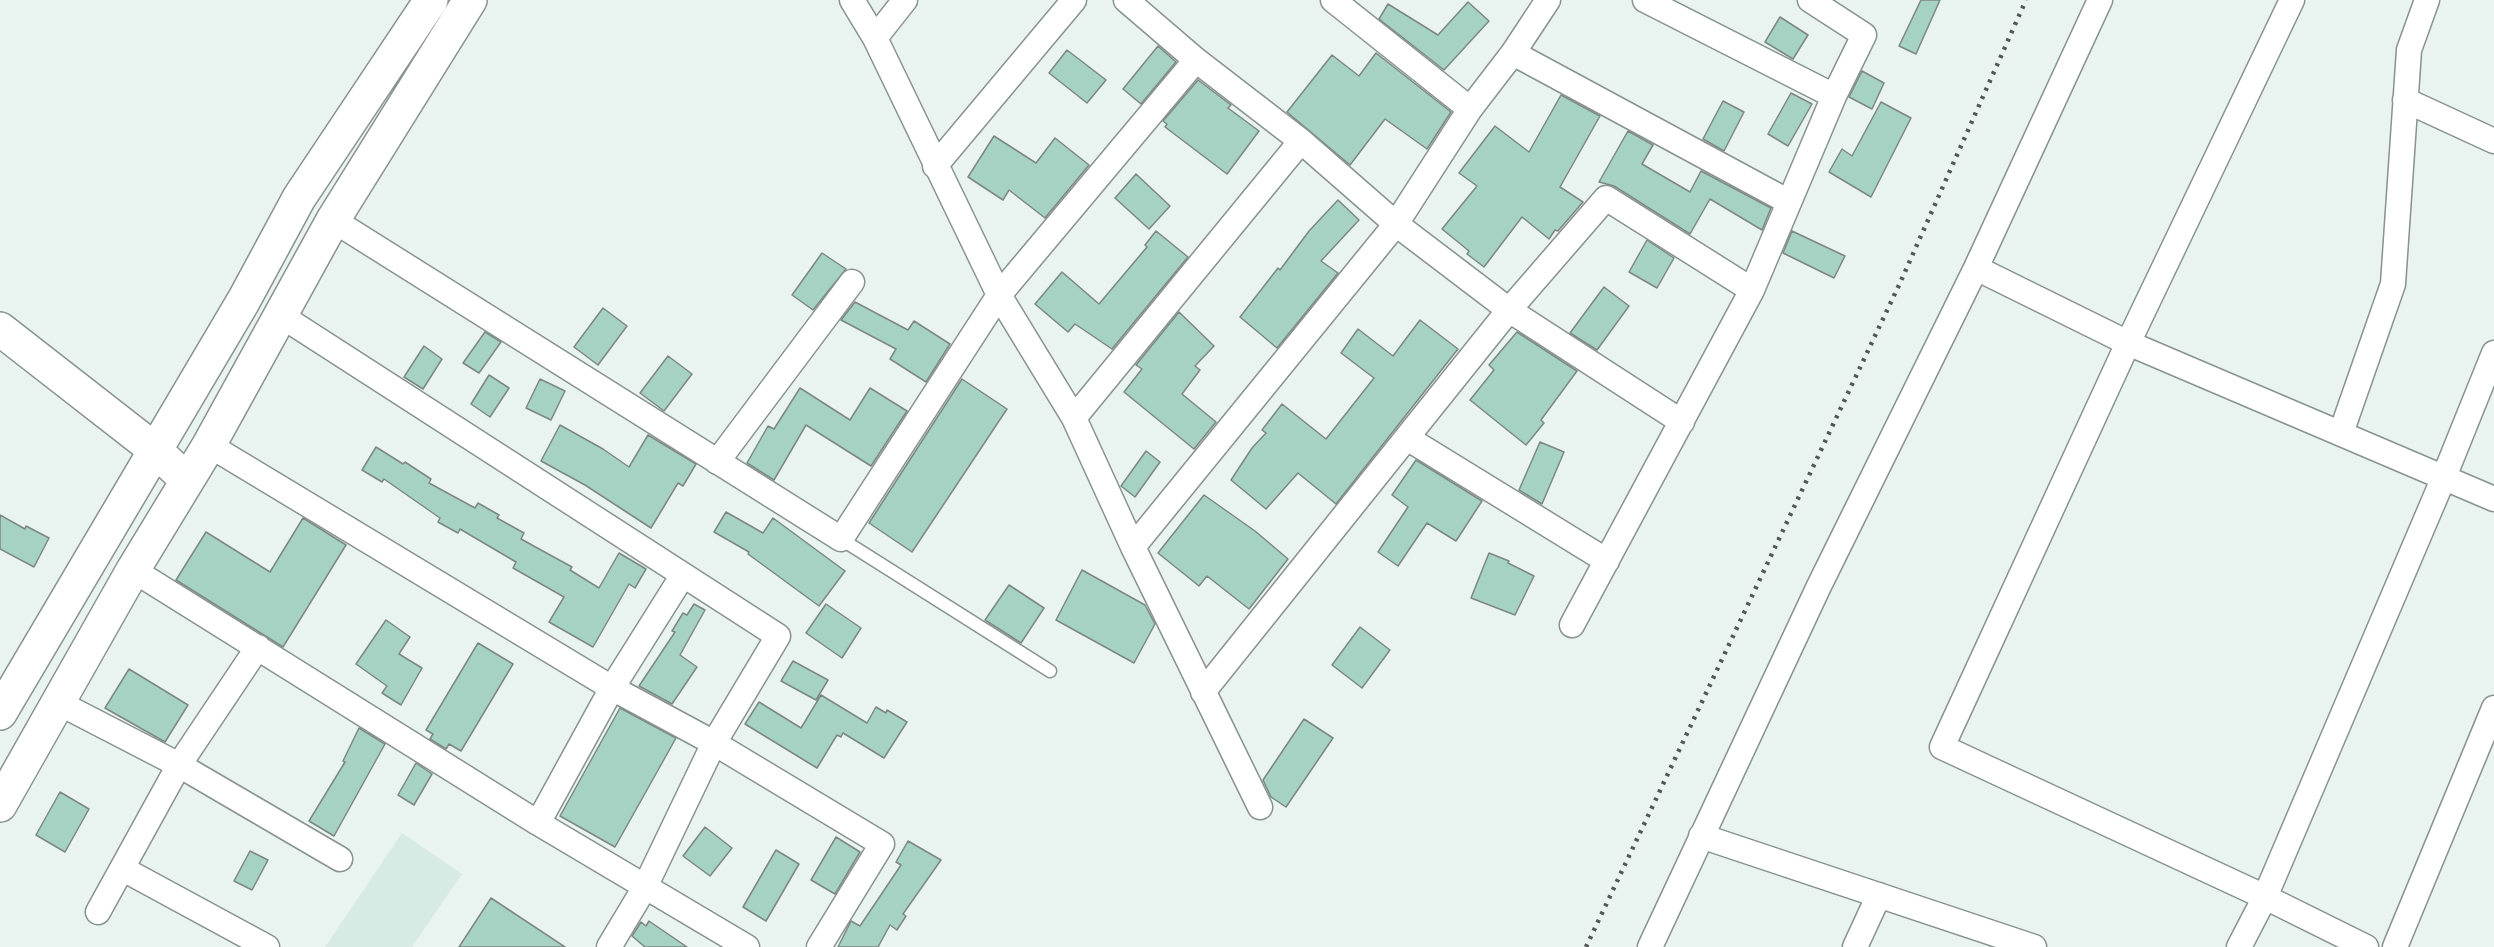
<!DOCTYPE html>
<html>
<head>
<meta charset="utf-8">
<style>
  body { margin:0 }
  canvas { display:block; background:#e9f4f0 }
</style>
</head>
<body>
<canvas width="2494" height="947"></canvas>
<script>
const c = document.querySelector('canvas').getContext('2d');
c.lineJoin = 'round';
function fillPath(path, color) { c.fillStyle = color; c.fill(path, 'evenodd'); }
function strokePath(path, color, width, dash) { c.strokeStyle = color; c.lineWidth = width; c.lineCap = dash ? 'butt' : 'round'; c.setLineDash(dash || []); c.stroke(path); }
const built = new Path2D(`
  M402 833 462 874 412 947H325Z`);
const building = new Path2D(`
  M1921 0H1940L1916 54 1899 46Z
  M1468 2 1489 21 1444 70 1379 19 1388 4 1438 35Z
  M1780 17 1808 35 1793 59 1765 42Z
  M1158 46 1176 62 1141 104 1123 89Z
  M1067 50 1106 80 1087 103 1049 73Z
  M1376 53 1451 112 1427 149 1385 119 1350 165 1287 112 1332 55 1359 76Z
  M1862 71 1884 83 1872 109 1849 97Z
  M1198 80 1231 105 1228 108 1259 131 1227 174 1165 127 1167 124 1163 121Z
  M1791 93 1812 104 1788 146 1768 134Z
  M1561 95 1600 116 1560 187 1583 202 1558 231 1555 230 1549 239 1522 217 1484 267 1467 254 1469 251 1442 229 1477 186 1459 173 1495 126 1529 152Z
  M1723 101 1744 112 1724 151 1703 139Z
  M1881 102 1911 118 1871 197 1829 172 1842 149 1852 156Z
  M1628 131 1653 145 1642 164 1690 192 1701 171 1771 208 1762 230 1710 199 1690 234 1614 186 1599 182Z
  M994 136 1036 163 1055 138 1089 165 1045 218 1009 190 1003 200 968 177Z
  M1136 174 1170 206 1149 229 1115 198Z
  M1338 200 1359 220 1321 261 1338 273 1277 348 1240 317 1278 268 1280 270 1309 231Z
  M1156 231 1188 257 1112 349 1075 324 1068 332 1035 304 1062 272 1099 304 1147 247 1145 245Z
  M1792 231 1845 256 1834 278 1783 253Z
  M1647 240 1674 258 1657 288 1629 272Z
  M822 253 846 269 813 310 792 295Z
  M1604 287 1629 306 1597 350 1570 333Z
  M855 302 908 330 914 321 950 344 926 382 890 359 896 349 841 320Z
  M603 308 627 326 598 365 574 347Z
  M1179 312 1214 346 1195 366 1200 370 1182 394 1216 422 1194 449 1124 392 1142 369 1136 365Z
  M1420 320 1458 349 1336 504 1298 473 1266 509 1231 480 1252 448 1266 433 1262 430 1282 404 1326 439 1374 378 1341 353 1358 329 1393 356Z
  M485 332 501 342 479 373 463 363Z
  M1517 332 1577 371 1541 420 1544 423 1526 445 1470 400 1494 370 1489 365Z
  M424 346 442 359 423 389 404 377Z
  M668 356 692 374 664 411 640 393Z
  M489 375 509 388 490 417 471 404Z
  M540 379 565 391 551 420 526 408Z
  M962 379 1007 409 912 552 869 523Z
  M800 388 850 420 870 388 907 411 871 466 806 425 774 480 747 463 768 426 774 429Z
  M560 425 603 449 629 467 648 435 696 464 683 486 678 483 651 528 585 485 541 461Z
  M1540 442 1564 452 1542 504 1519 490Z
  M376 447 403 464 405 462 431 479 429 483 475 508 478 503 499 515 497 518 524 533 521 539 572 567 570 570 599 588 619 553 646 569 635 588 629 584 593 647 549 622 564 597 513 568 516 562 460 529 458 533 438 522 440 518 384 479 382 482 362 470Z
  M1146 451 1160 462 1135 497 1121 486Z
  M1416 460 1482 501 1456 541 1427 523 1398 566 1378 552 1408 507 1392 495Z
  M1204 495 1255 531 1288 559 1249 609 1207 576 1199 586 1158 553Z
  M726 512 763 533 773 518 845 571 819 606 748 554 749 552 714 532Z
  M0 515 25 529 26 526 49 538 34 567 0 549Z
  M303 518 346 545 283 647 176 580 206 532 270 572Z
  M1489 553 1509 561 1508 563 1534 576 1515 615 1471 598Z
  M1082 570 1145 605 1155 624 1134 663 1056 620Z
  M1009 585 1044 608 1021 643 985 620Z
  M694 604 705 610 680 655 697 667 672 704 639 686 675 632 672 631 683 613 687 615Z
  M826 604 861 628 842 658 806 633Z
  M386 620 410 637 399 654 422 668 401 705 382 693 387 686 356 664Z
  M1360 627 1390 650 1362 688 1332 665Z
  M478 643 513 664 461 751 449 744 446 749 430 739 433 734 426 730Z
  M793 661 828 680 816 700 781 681Z
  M129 669 188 705 165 742 105 708Z
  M821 695 867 723 876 707 886 713 887 710 907 722 884 758 843 733 841 737 837 735 817 768 745 724 759 702 801 728Z
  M620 708 676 738 615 847 560 816Z
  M1304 719 1333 738 1286 807 1271 797 1263 780Z
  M359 728 385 744 334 836 309 821 345 762 343 761Z
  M416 763 432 774 414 805 398 795Z
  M60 792 89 809 65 852 36 835Z
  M705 827 732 848 710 876 683 856Z
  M836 837 860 852 835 894 811 880Z
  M908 841 941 860 903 914 906 916 897 930 890 925 878 947H838L851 921 860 926 901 865 896 862Z
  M776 850 799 864 766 921 743 907Z
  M250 851 268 860 252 890 234 881Z
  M491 898 565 947H459Z
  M649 921 687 947H645L632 936 641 922 646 926Z`);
const lane = new Path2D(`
  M841 539 1050 671`);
const street = new Path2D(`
  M852 0 875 38 999 295 1074 418 1133 547 1260 807
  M1126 0 1196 60 1301 141 1396 224 1509 310 1682 422
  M1333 0 1470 109
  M1645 0 1834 96
  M2292 0 2128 343 1942 747 2265 897 2444 477 2494 353
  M875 38 905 0
  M1513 53 1789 202
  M2405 100 2494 141
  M935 166 1074 0
  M333 220 841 539 999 295 1196 60
  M1976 268 2128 343 2494 499
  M280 315 778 636 714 743 645 887 609 947
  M1074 418 1301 141
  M2341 433 2393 284 2409 50 2427 0
  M1407 438 1607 561
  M209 445 612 688 714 743 882 844 819 947
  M717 462 852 282
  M1133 547 1396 224 1470 109 1513 53 1548 0
  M133 570 538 823 747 947
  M1572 625 1752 290
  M1203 692 1509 310 1606 198 1752 290 1834 96 1864 35 1810 0
  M59 703 179 765 340 859
  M538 823 612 688 683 575
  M1701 836 2034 947
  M123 869 267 947
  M98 912 179 765 258 647
  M1650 947 1819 586 1976 268 2100 0
  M1855 947 1879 895
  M2239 947 2265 897 2366 947
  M2395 947 2494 708`);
const secondary = new Path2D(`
  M0 329 154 449 187 480`);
const highway = new Path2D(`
  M0 713 244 300 299 198 431 0
  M0 805 133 570 209 445 333 220 470 0`);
const rail = new Path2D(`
  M1586 947 1900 283 2026 0`);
fillPath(built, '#d7ebe4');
fillPath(building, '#a5d2c3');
strokePath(building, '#7d8783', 1.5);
strokePath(lane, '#88928f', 15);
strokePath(street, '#88928f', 27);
strokePath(secondary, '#88928f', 36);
strokePath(highway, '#88928f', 36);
strokePath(lane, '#fff', 12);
strokePath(street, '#fff', 24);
strokePath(secondary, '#fff', 33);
strokePath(highway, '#fff', 33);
strokePath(rail, '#515755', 4.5, [3, 6]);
</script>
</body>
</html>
